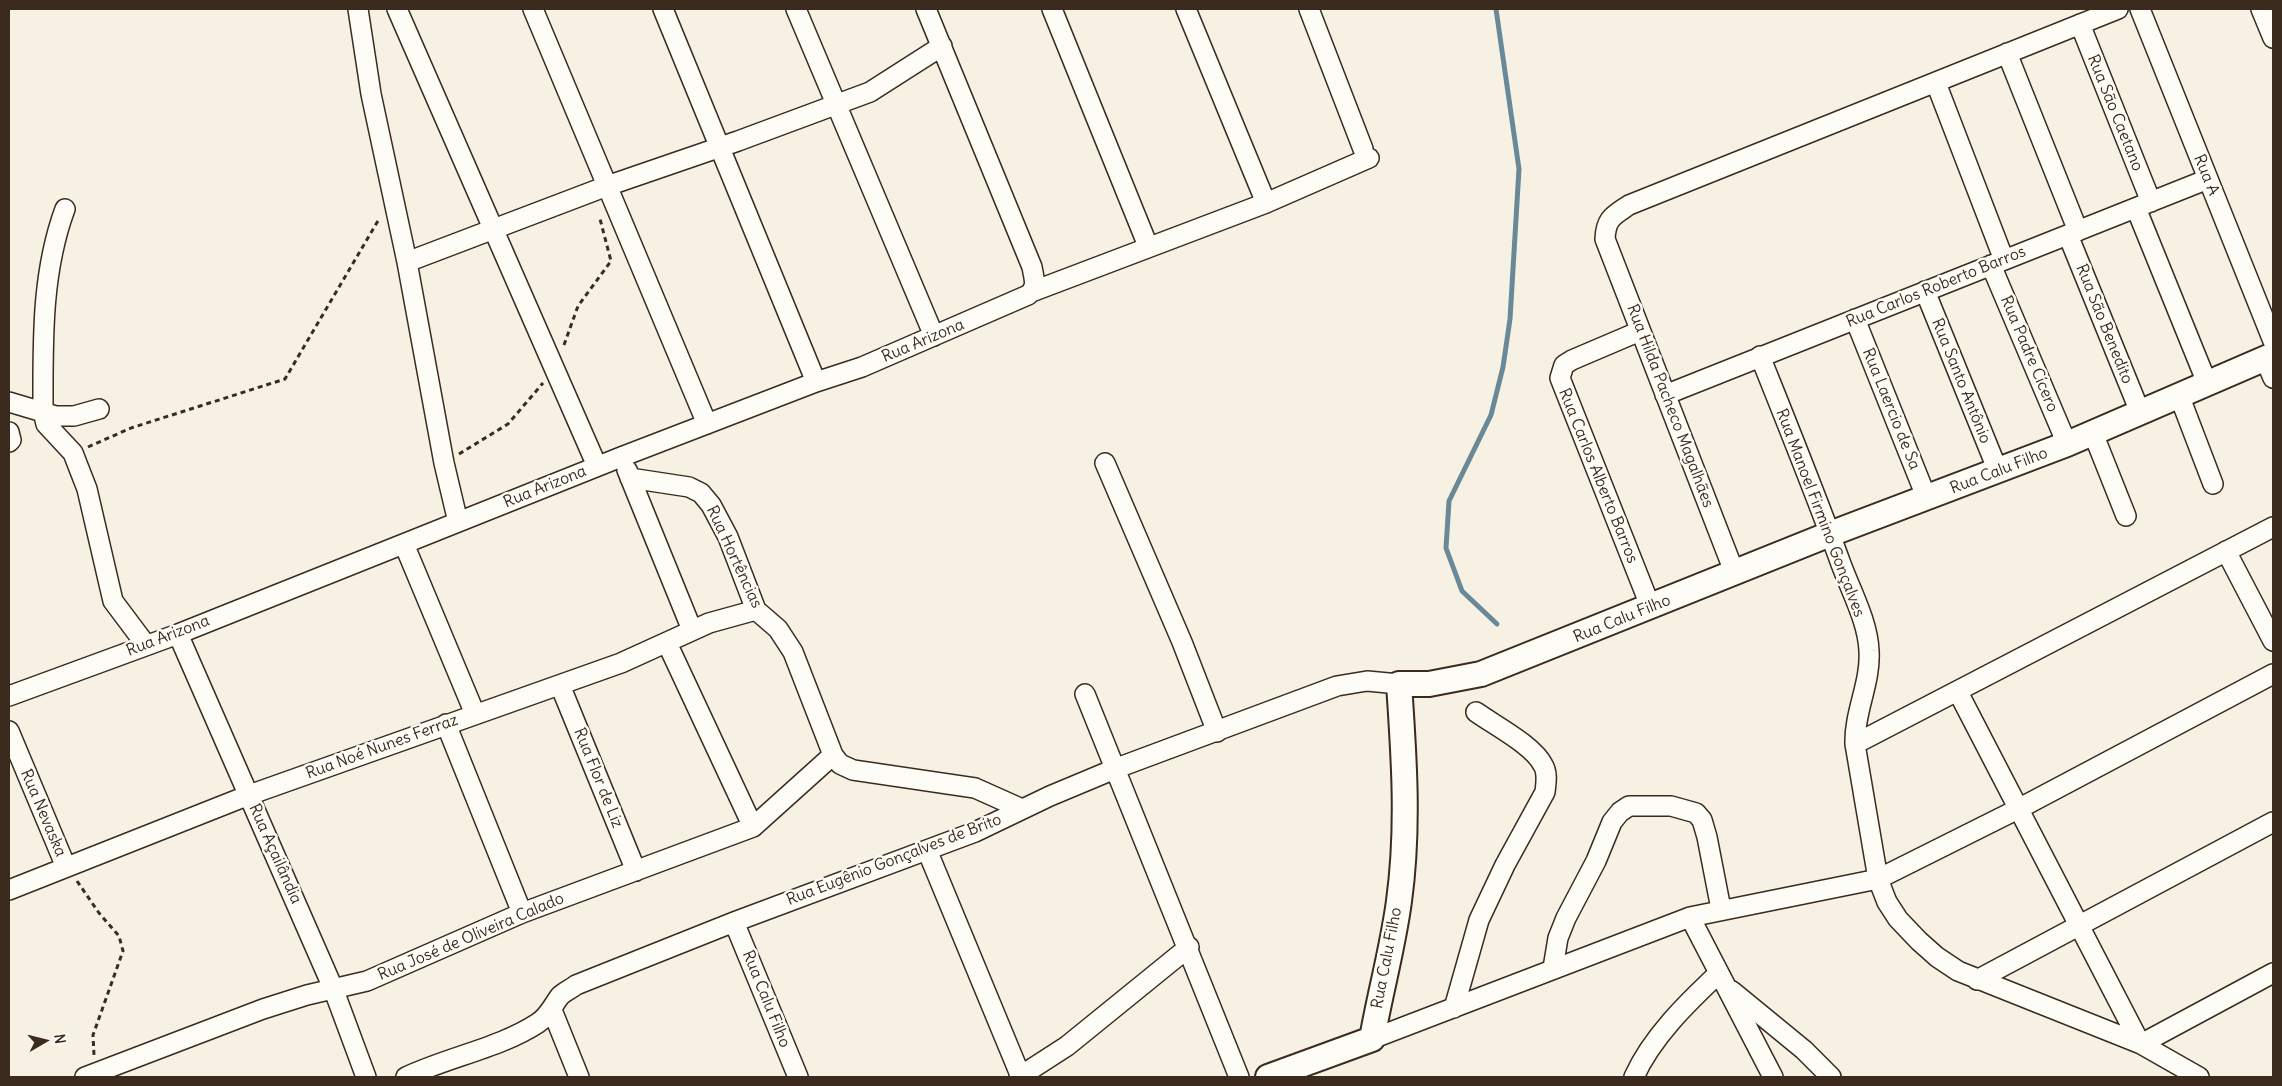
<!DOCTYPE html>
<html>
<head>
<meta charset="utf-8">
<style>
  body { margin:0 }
  #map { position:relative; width:2282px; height:1086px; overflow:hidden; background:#f6f1e3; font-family:Delius,sans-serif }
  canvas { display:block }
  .frame { position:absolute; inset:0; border:10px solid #3b2a1e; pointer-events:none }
  .north { position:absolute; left:20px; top:1016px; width:50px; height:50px; -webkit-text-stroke:4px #fdfcf7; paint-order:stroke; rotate:82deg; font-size:14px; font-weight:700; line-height:20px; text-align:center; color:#3b2a1e }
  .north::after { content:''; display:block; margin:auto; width:18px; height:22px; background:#3b2a1e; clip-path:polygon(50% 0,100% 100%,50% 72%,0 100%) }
</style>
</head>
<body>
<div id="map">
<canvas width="2282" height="1086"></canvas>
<div class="frame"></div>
<div class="north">N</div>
</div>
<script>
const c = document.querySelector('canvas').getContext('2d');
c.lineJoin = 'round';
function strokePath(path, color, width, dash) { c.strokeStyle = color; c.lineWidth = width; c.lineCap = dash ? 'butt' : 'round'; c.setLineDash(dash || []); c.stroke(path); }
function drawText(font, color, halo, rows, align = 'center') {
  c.font = font + ' Delius,sans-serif'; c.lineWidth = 5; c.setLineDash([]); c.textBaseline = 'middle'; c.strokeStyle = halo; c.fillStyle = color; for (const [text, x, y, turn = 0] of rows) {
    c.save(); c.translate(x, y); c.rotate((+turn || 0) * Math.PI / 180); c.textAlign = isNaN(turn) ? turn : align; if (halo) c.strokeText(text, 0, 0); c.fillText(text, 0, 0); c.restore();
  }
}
const stream = new Path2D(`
  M1496 9 1519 169 1510 319 1503 367 1491 415 1449 501 1446 548 1462 591 1497 624`);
const path = new Path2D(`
  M564 345 578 306 611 261 600 219
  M88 447 131 428 285 379 379 219
  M459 454 508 424 543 383
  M77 881 99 913 119 936 123 951 93 1035 94 1055`);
const minor = new Path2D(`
  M358 9 371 94 407 262 444 463 458 522
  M397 9 597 466
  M533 9 707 424
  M663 9 816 382
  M796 9 934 336
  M1052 9 1148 246
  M1186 9 1266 203
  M1309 9 1363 149
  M2140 9 2273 341
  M2261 9 2273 38
  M2080 24 2151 202
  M2007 53 2078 231
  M1936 83 2004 260
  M2136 208 2207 383
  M65 209C41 274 43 343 43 411L46 424 73 453 87 489 113 601 146 645
  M2068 235 2140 412
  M407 262 607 186 738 141 870 92 942 46
  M1991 265 2067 444
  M1034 291 1266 203 1369 158
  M1925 291 1998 471
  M1855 319 1927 499
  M1640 331 1572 360 1564 365 1560 378 1651 608
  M1760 356C1788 426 1816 495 1841 564 1851 591 1868 622 1869 651 1871 683 1854 712 1855 744L1878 879 1887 902 1898 919 1919 941 1937 957 1958 971 2141 1044 2199 1077
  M2265 359 2273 378
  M1665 395 2208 179
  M2179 395 2213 484
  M9 402 56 416H74L99 409
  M9 432 11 440 9 442
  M2093 433 2126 516
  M1105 463 1182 642 1217 732
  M627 470 692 630
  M630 478 689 487 701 493 711 505 728 537 756 610 778 629 793 652 833 755 840 764 853 770 975 788 1022 809
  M404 544 475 714
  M2226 551 2273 641
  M1735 574 1605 239C1606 218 1613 216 1629 205L2118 9
  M178 634 333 988 366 1077
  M667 643 753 827
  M560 685 636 871
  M1958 692 2140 1043
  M1085 694 1239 1077
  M9 696 178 634 621 457 816 382 862 367 1028 295C1038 287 1034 279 1032 267L926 9
  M446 724 522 913
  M9 731 66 867
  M1855 744 2273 527
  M927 850 1021 1077
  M9 890 249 795 621 663 709 623 756 610
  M1690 917 1773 1077
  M734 922 798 1077
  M1553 968 1558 938 1566 918 1596 861 1612 822 1620 812 1629 806H1671L1696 813 1702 820 1707 837 1721 909
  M1977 980 2273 822
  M1732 991 1804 1050 1831 1077
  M1454 1008 1479 920 1505 865 1545 792C1546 783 1548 773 1543 765 1533 745 1494 725 1476 712
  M552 1010 579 1077
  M1372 1039 1690 917 1878 879 2020 808 2273 674
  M2141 1044 2273 973
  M85 1077 263 1009 307 995 367 981 522 913 753 827 833 755
  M406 1077C448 1057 500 1048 538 1023 549 1016 553 1005 560 996 564 992 571 989 576 985L734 922 975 832 1050 796 1117 768 1337 686 1367 681 1399 684
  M1019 1077 1067 1046 1189 947
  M1634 1077C1652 1037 1687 1003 1719 973`);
const tertiary = new Path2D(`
  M1268 1077 1372 1039C1380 993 1393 947 1399 901 1409 829 1404 756 1399 684H1429L1481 674 1830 534 2067 444 2273 355`);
const streetNames = [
  ["Rua São Caetano",2115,113,68],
  ["Rua A",2206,175,68],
  ["Rua Carlos Roberto Barros",1936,287,-22],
  ["Rua São Benedito",2104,324,68],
  ["Rua Arizona",923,341,-23],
  ["Rua Padre Cícero",2029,354,67],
  ["Rua Santo Antônio",1961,381,68],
  ["Rua Hilda Pacheco Magalhães",1670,406,69],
  ["Rua Laercio de Sa",1891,409,68],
  ["Rua Calu Filho",1999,471,-21],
  ["Rua Carlos Alberto Barros",1598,476,68],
  ["Rua Arizona",545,487,-22],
  ["Rua Manoel Firmino Gonçalves",1820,513,69],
  ["Rua Hortências",734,557,65],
  ["Rua Calu Filho",1622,619,-22],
  ["Rua Arizona",168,636,-21],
  ["Rua Noé Nunes Ferraz",382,747,-20],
  ["Rua Flor de Liz",598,778,68],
  ["Rua Nevaska",43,813,67],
  ["Rua Açailândia",275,854,66],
  ["Rua Eugênio Gonçalves de Brito",894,860,-21],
  ["Rua José de Oliveira Calado",471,937,-23],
  ["Rua Calu Filho",1387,958,-79],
  ["Rua Calu Filho",766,999,68]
];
strokePath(stream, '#698998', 5);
strokePath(minor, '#3b2a1e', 22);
strokePath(tertiary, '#3b2a1e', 28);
strokePath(path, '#3b2a1e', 3, [5, 4]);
strokePath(minor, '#fdfcf7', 19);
strokePath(tertiary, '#fdfcf7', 24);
drawText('16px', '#3b2a1e', '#fdfcf7', streetNames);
</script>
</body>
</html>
